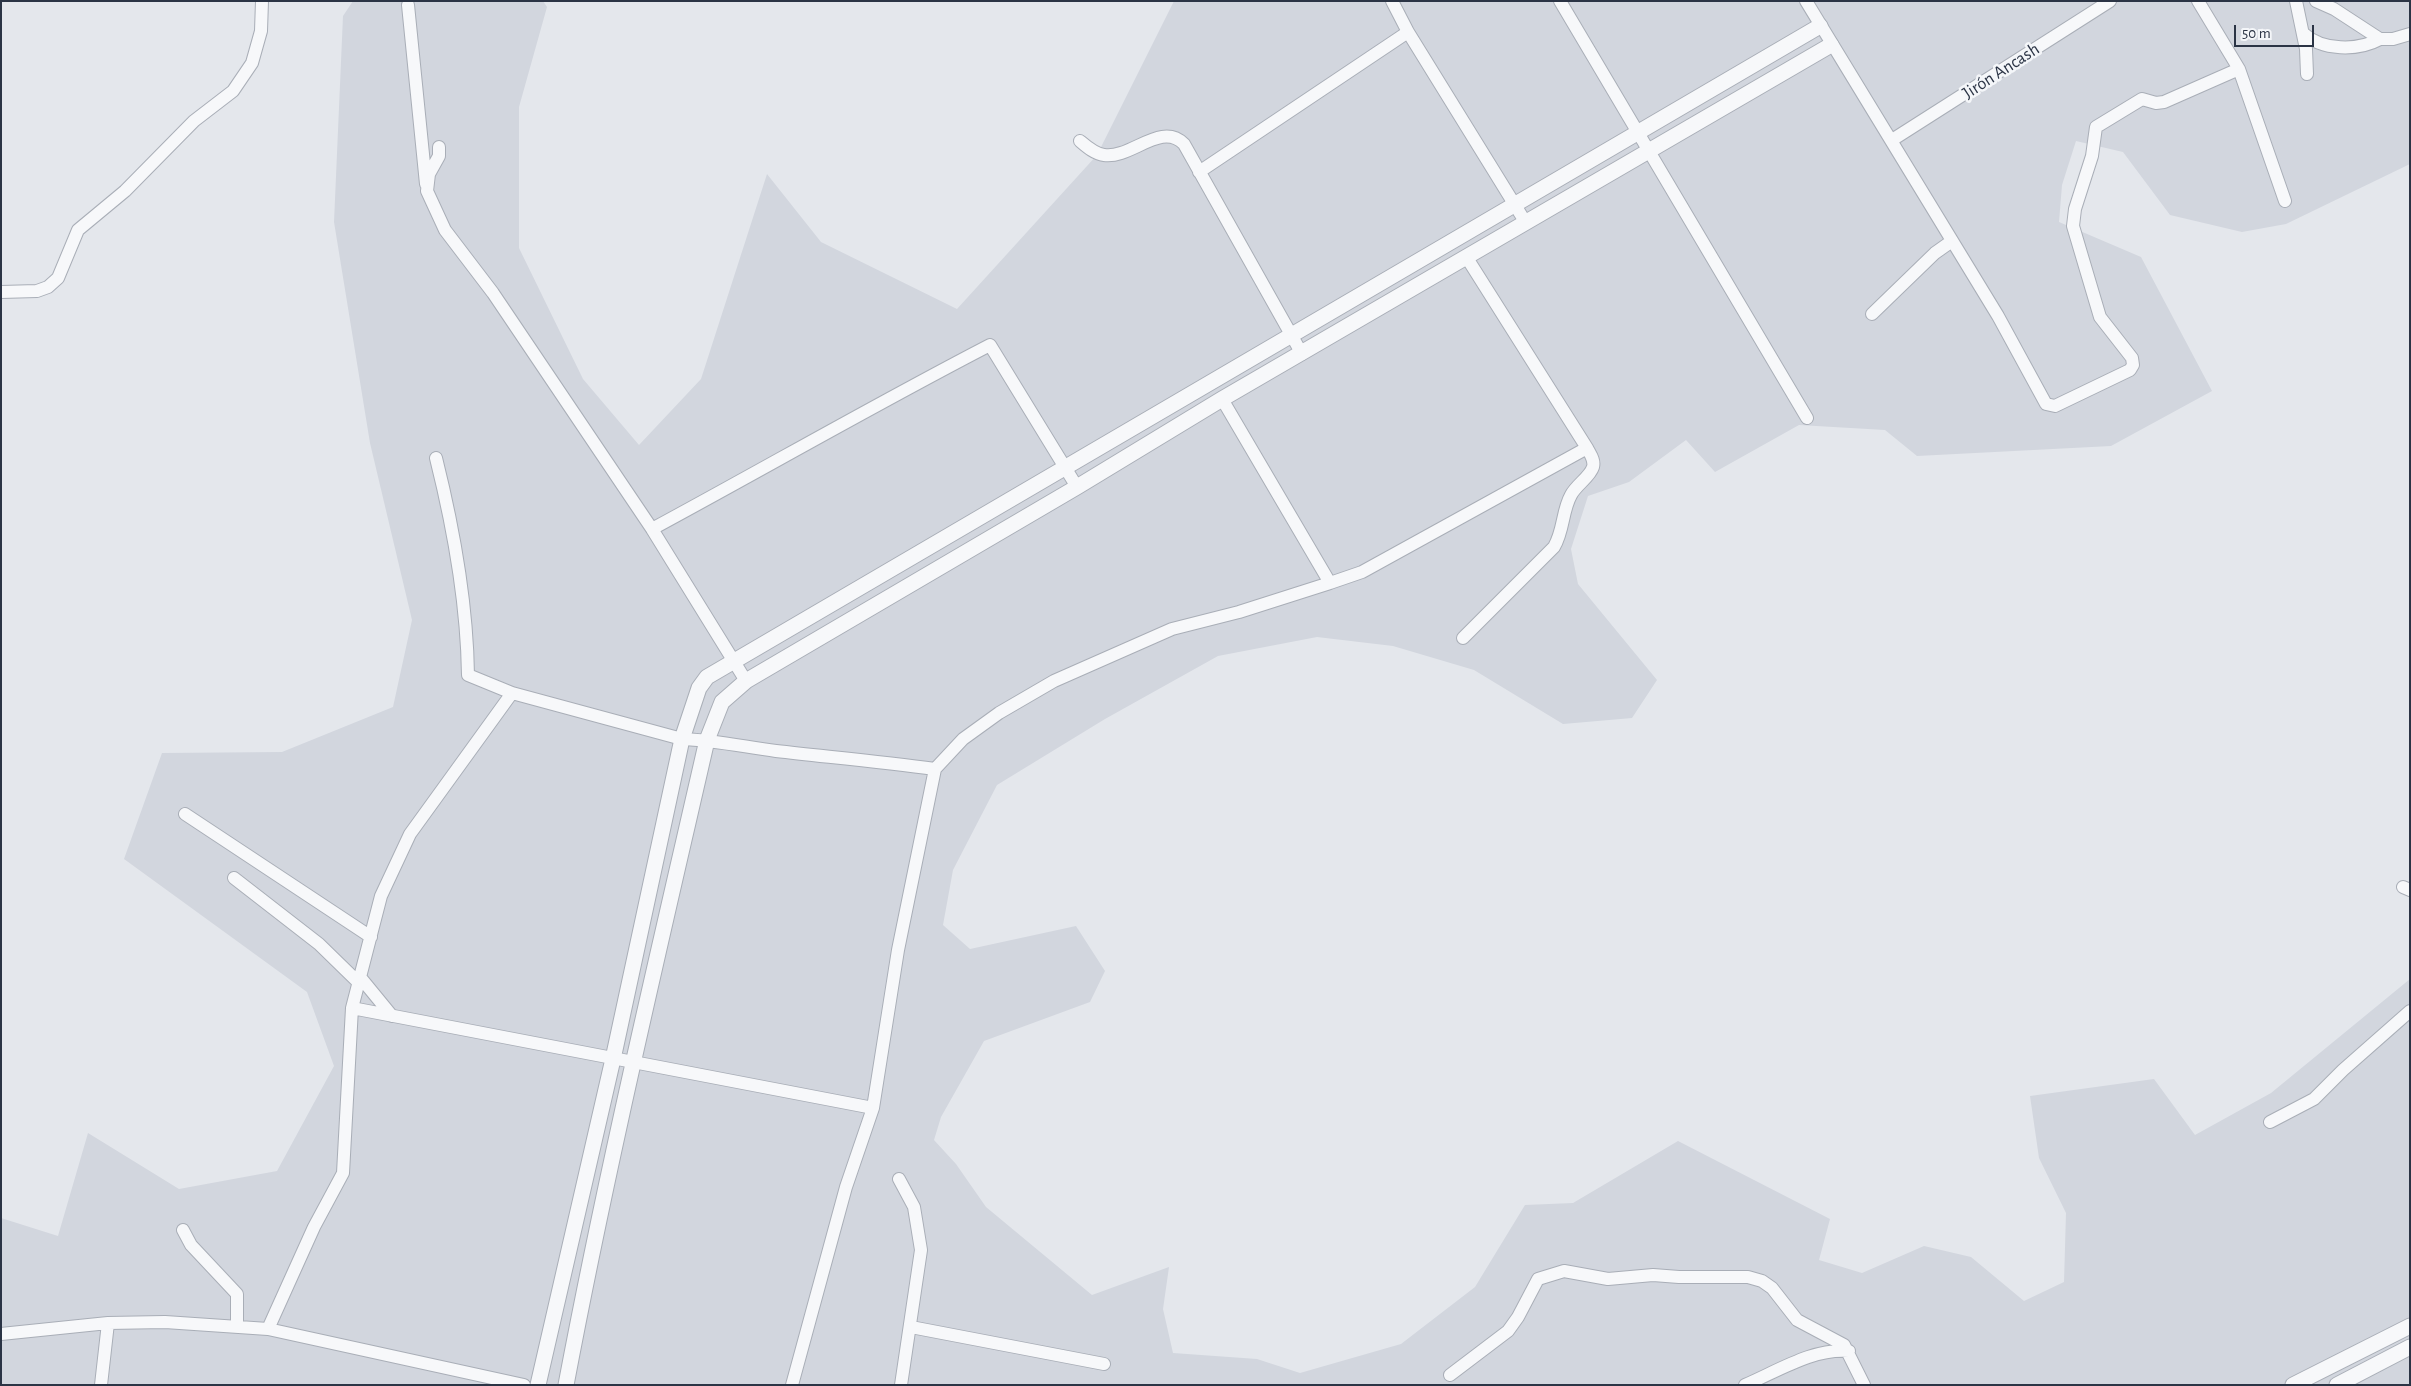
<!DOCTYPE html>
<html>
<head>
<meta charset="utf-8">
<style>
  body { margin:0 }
  #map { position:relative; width:2411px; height:1386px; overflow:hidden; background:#e4e7ec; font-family:"Alegreya Sans",sans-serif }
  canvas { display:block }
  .frame { position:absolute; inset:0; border:2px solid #2b3445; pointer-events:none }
  .scale { position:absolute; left:2234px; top:25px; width:80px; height:22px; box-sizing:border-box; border:2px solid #2b3445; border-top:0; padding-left:6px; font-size:15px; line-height:18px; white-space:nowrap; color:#2b3445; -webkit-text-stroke:4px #f4f6f9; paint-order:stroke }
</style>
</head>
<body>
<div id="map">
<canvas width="2411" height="1386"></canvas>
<div class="frame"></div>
<div class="scale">50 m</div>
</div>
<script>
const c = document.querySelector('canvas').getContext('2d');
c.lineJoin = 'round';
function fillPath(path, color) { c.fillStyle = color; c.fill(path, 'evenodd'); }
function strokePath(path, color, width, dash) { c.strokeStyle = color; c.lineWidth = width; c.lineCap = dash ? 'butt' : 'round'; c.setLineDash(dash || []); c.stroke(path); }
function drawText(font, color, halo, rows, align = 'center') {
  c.font = font + ' "Alegreya Sans",sans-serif'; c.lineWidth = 5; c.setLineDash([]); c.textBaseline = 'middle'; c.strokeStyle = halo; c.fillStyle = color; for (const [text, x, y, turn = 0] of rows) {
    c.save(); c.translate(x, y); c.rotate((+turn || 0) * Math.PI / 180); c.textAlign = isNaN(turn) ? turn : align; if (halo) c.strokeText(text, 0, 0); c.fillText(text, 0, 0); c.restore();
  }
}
const built = new Path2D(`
  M353 1H543L547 7 519 107V248L583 379 639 445 701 379 767 174 821 242 957 309 1097 155 1174 1H2410V164L2286 224 2242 232 2170 215 2123 152 2076 141 2062 185 2059 222 2141 257 2212 391 2111 446 1917 456 1885 430 1799 425 1715 472 1686 440 1629 482 1588 496 1571 549 1578 584 1657 680 1632 718 1563 724 1474 670 1393 646 1317 637 1218 656 1105 719 997 785 953 870 943 925 970 949 1076 926 1105 971 1090 1002 984 1041 941 1117 934 1140 956 1164 986 1207 1092 1295 1169 1267 1163 1309 1173 1353 1257 1359 1300 1373 1401 1344 1475 1287 1525 1205 1573 1203 1678 1141 1830 1219 1819 1260 1862 1273 1924 1246 1971 1257 2024 1301 2064 1282 2066 1213 2039 1158 2030 1096 2154 1079 2195 1135 2271 1093 2410 979V1385H1V1218L58 1236 88 1133 179 1189 277 1171 334 1066 307 992 124 859 162 753 282 752 393 707 412 620 370 443 334 222 343 16Z`);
const minor = new Path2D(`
  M1392 1 1408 32 1526 223
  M1560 1 1807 418
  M1806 1 1998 316 2046 404 2055 406 2130 370 2133 365 2132 358 2100 317 2073 226 2075 209 2092 156 2096 127 2142 99 2156 103 2164 102 2239 69
  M2198 1 2239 69 2285 201
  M2296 1 2306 49 2307 74
  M2316 1 2334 9 2380 39H2393L2410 34
  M408 5 426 184
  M2303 33C2322 51 2358 51 2380 39
  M1892 140 2110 1
  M1080 141C1087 147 1095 154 1104 155 1131 159 1161 121 1184 144L1302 354
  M439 147V156L429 174 427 191 445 230 493 293 652 529 746 681
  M1199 172 1408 32
  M1 292 37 291 48 287 58 278 78 230 125 191 194 121 233 91 252 63 261 31 262 1
  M1872 314 1935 253 1952 241
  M1222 399 1330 583 1362 572 1587 448
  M436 458C454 530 467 601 468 675L512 693 682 739C714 740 745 747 776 751 829 757 882 762 935 769
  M652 529C765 468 876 404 990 345L1077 487
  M1463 638 1554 547C1564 530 1562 511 1571 495 1576 485 1590 477 1593 467 1595 460 1590 454 1587 448L1467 258
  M185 814 371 937
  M234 878 319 944 359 983
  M2403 887 2410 890
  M360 977 392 1016
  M352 1008 873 1108
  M2270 1122 2314 1099 2343 1070 2410 1011
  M899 1179 914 1207 921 1250 901 1385
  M183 1230 191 1245 237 1294V1327
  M911 1327 1104 1364
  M268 1329 314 1227 343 1173 352 1008 381 896 410 834 512 693
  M1 1334 108 1323 165 1322 268 1329 524 1385
  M1450 1375 1508 1331 1518 1317 1538 1279 1564 1271 1608 1279 1653 1275 1679 1277H1748L1762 1281 1772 1288 1797 1320 1844 1345 1864 1385
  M101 1385 108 1323
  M792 1385 846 1187 873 1108 898 950 935 769 963 739 999 713 1054 681 1172 629 1239 612 1330 583
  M1745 1385C1778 1371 1813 1348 1849 1351`);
const tertiary = new Path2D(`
  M538 1385 613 1059 682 739 699 688 707 677 1820 26
  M566 1385C607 1168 658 954 707 740L722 702 746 681 1077 487 1222 399 1831 45
  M2293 1385 2410 1326
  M2337 1385 2410 1347`);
const streetNames = [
  ["Jirón Ancash",2001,71,-33]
];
fillPath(built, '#d2d6de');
strokePath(minor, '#a9aeb7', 14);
strokePath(tertiary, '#a9aeb7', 17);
strokePath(minor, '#f7f8fa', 12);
strokePath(tertiary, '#f7f8fa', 15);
drawText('18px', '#2b3445', '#f4f6f9', streetNames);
</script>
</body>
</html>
